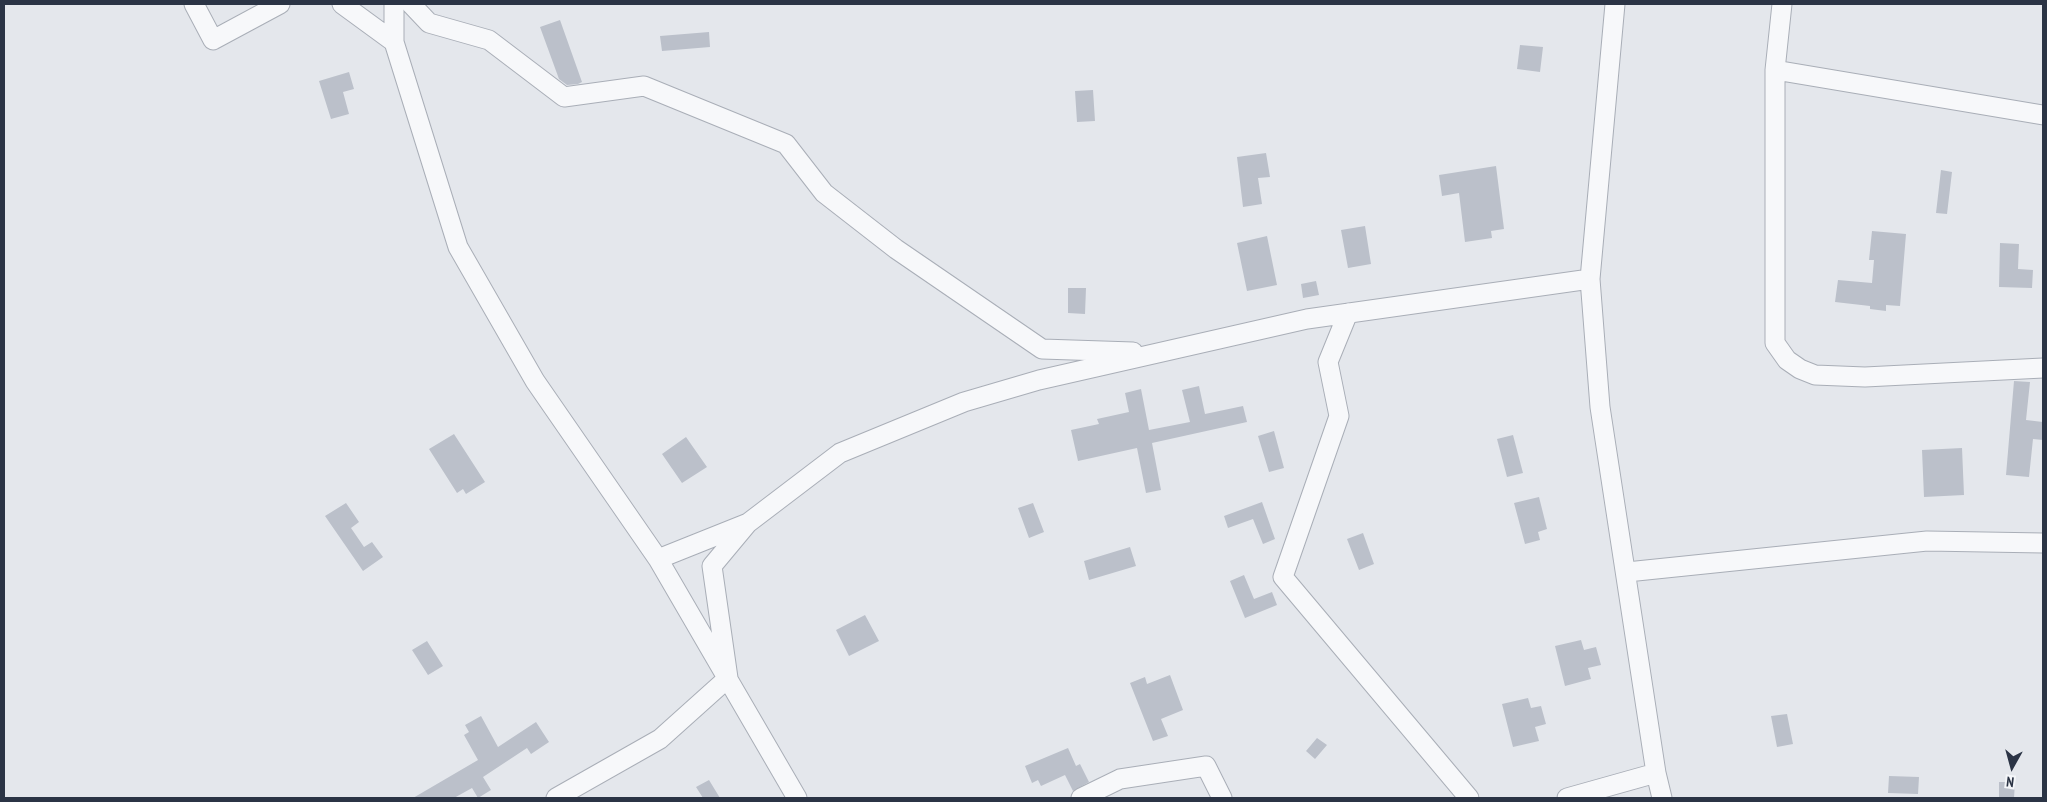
<!DOCTYPE html>
<html>
<head>
<meta charset="utf-8">
<style>
  body { margin:0 }
  #map { position:relative; width:2047px; height:802px; overflow:hidden; background:#e4e7ec; font-family:"PT Sans Narrow",sans-serif }
  canvas { display:block }
  .frame { position:absolute; inset:0; border:5px solid #2b3445; pointer-events:none }
  .north { position:absolute; left:1987px; top:742px; width:50px; height:50px; -webkit-text-stroke:4px #f4f6f9; paint-order:stroke; rotate:187deg; font-size:14px; font-weight:700; line-height:20px; text-align:center; color:#2b3445 }
  .north::after { content:''; display:block; margin:auto; width:18px; height:22px; background:#2b3445; clip-path:polygon(50% 0,100% 100%,50% 72%,0 100%) }
</style>
</head>
<body>
<div id="map">
<canvas width="2047" height="802"></canvas>
<div class="frame"></div>
<div class="north">N</div>
</div>
<script>
const c = document.querySelector('canvas').getContext('2d');
c.lineJoin = 'round';
function fillPath(path, color) { c.fillStyle = color; c.fill(path, 'evenodd'); }
function strokePath(path, color, width, dash) { c.strokeStyle = color; c.lineWidth = width; c.lineCap = dash ? 'butt' : 'round'; c.setLineDash(dash || []); c.stroke(path); }
const building = new Path2D(`
  M560 20 582 82 578 84 567 85 559 79 540 27Z
  M709 32 710 47 662 51 660 36Z
  M1520 45 1543 47 1540 72 1517 69Z
  M349 72 354 89 343 92 349 114 331 119 319 81Z
  M1093 90 1095 121 1077 122 1075 91Z
  M1266 153 1270 177 1258 178 1262 204 1243 207 1237 157Z
  M1496 166 1504 229 1491 231 1492 238 1465 242 1459 193 1442 196 1439 175Z
  M1941 170 1952 172 1947 214 1936 213Z
  M1365 226 1371 264 1348 268 1341 230Z
  M1872 231 1906 234 1900 306 1886 305V311L1870 309V306L1835 302 1838 280 1872 283 1874 260H1869Z
  M1267 236 1277 285 1247 291 1237 243Z
  M2000 243 2019 244 2018 269 2033 270 2032 288 1999 287Z
  M1316 281 1319 295 1303 298 1301 284Z
  M1068 288H1086L1085 314 1068 313Z
  M2014 381 2030 382 2026 420 2043 422V440L2033 439 2029 477 2006 475Z
  M1199 386 1205 414 1243 406 1247 422 1152 443 1161 490 1146 493 1137 448 1078 461 1071 430 1099 424 1097 419 1129 412 1125 393 1141 389 1149 430 1190 422 1182 390Z
  M1274 431 1284 468 1269 472 1258 436Z
  M454 434 485 482 466 494 463 489 457 493 429 449Z
  M1513 435 1523 473 1507 477 1497 439Z
  M686 437 707 467 682 483 662 454Z
  M1962 448 1964 495 1924 497 1922 450Z
  M1539 497 1547 529 1538 532 1540 540 1525 544 1514 503Z
  M1262 502 1275 539 1263 544 1253 519 1228 528 1224 516Z
  M346 503 359 522 351 528 364 547 372 542 383 557 363 571 325 516Z
  M1033 503 1044 532 1029 538 1018 508Z
  M1363 533 1374 564 1359 570 1347 539Z
  M1130 547 1136 566 1089 580 1084 561Z
  M1244 575 1254 599 1272 592 1277 605 1245 618 1230 581Z
  M865 615 879 641 849 656 836 630Z
  M1581 640 1584 650 1596 647 1601 665 1588 668 1591 679 1565 686 1555 646Z
  M427 641 443 666 428 675 412 650Z
  M1170 675 1183 710 1161 719 1168 736 1153 741 1130 683 1145 677 1147 684Z
  M1528 698 1531 708 1541 706 1546 724 1535 727 1539 741 1513 747 1502 704Z
  M1787 714 1793 744 1777 747 1771 716Z
  M481 716 498 747 536 722 549 742 531 754 527 748 483 777 491 790 478 798 472 788 454 798H413L478 760 464 735 469 732 465 725Z
  M1317 738 1327 745 1315 759 1306 751Z
  M1068 748 1076 766 1080 764 1089 782 1073 791 1065 775 1041 786 1038 780 1032 783 1025 766Z
  M1889 776 1919 777 1918 794 1888 793Z
  M709 780 720 798H703L696 787Z
  M1999 782H2015L2014 798H1999Z`);
const minor = new Path2D(`
  M194 4 213 40 280 4
  M342 4 394 42
  M394 4V42L458 247 535 381 658 559 797 798
  M411 4 429 23 489 40 564 97 644 86 786 144 824 193 896 249 1042 349 1133 352
  M1615 4 1590 279 1600 407 1656 773 1662 798
  M1782 4 1775 70V343L1787 360 1800 369 1815 375 1865 377 2043 368
  M1775 70 2043 115
  M1348 313 1328 362 1339 416 1283 577 1469 798
  M658 559 748 523 840 453 964 402 1039 380 1307 319 1590 279
  M1627 572 1927 541 2043 543
  M556 798 660 739 728 678 712 566 747 524
  M1081 798 1120 779 1206 766 1222 798
  M1567 798 1656 773`);
fillPath(building, '#bbc0ca');
strokePath(minor, '#a9aeb7', 21);
strokePath(minor, '#f7f8fa', 19);
</script>
</body>
</html>
